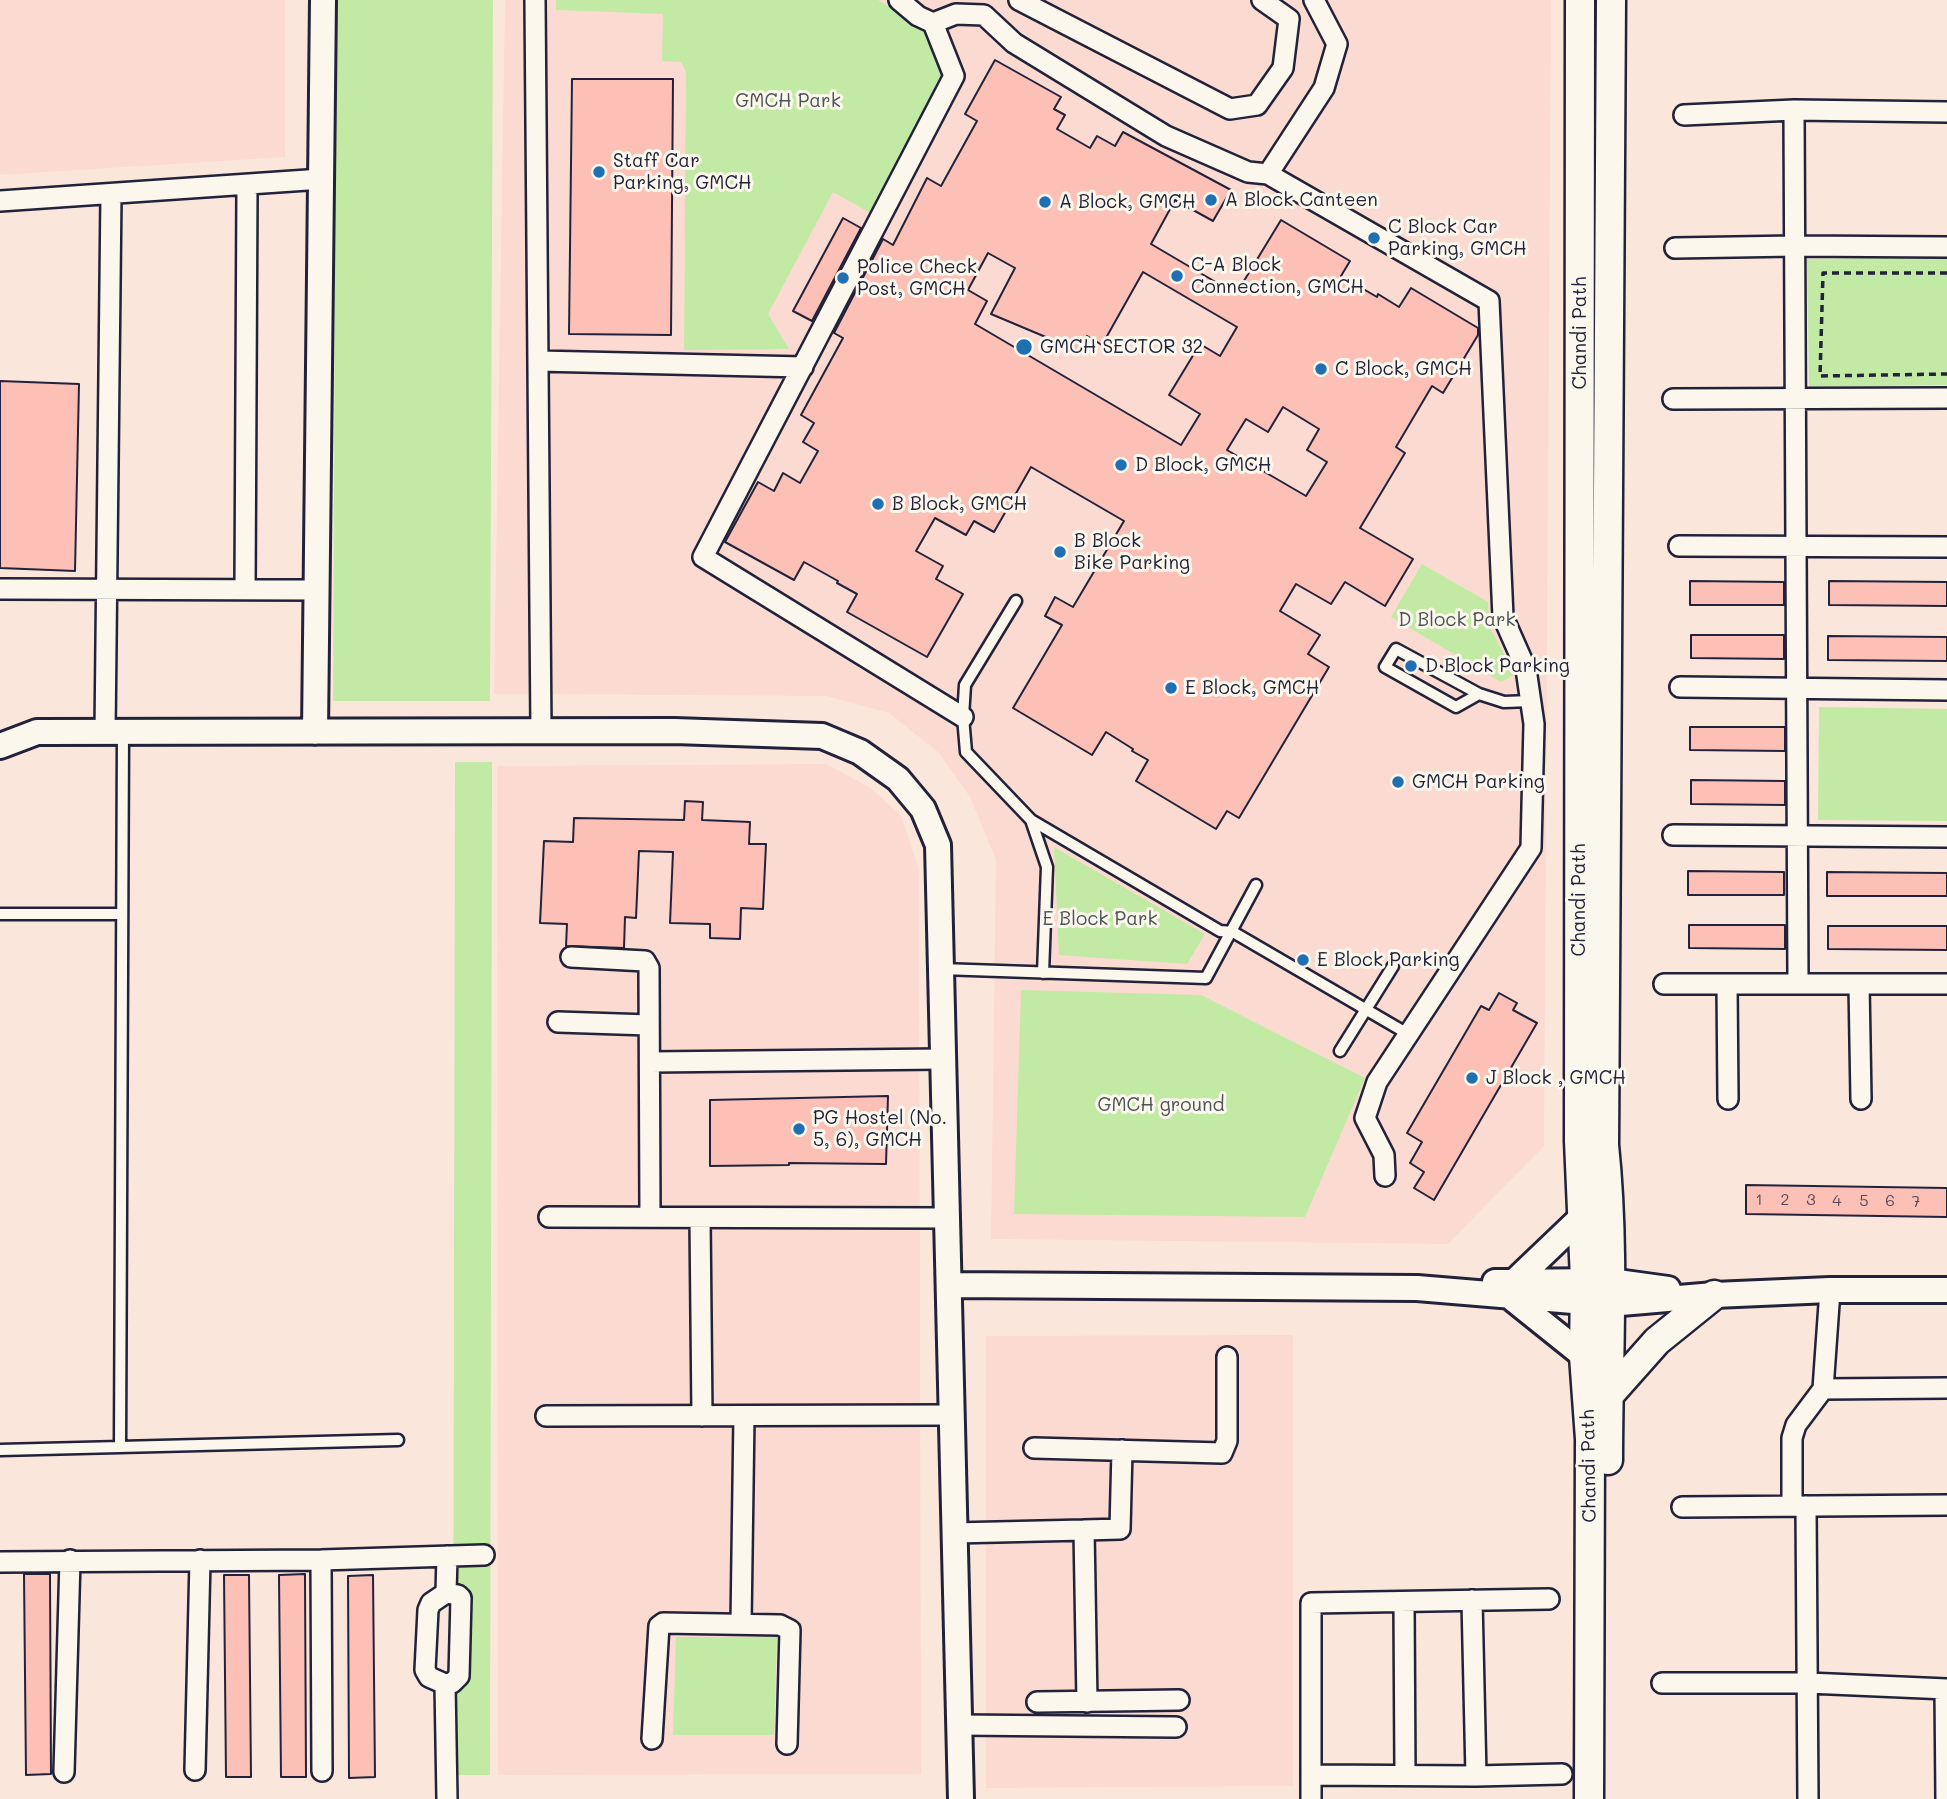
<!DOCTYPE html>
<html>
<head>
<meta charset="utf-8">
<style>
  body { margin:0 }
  canvas { display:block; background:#fbe6dc }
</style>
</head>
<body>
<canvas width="1947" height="1799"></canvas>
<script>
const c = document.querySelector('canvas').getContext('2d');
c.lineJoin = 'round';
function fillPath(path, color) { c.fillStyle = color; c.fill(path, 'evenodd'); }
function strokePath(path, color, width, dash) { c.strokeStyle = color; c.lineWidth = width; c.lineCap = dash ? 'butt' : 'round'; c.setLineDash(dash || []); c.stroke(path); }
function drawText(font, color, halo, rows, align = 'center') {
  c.font = font + ' Mali,sans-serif'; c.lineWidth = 6; c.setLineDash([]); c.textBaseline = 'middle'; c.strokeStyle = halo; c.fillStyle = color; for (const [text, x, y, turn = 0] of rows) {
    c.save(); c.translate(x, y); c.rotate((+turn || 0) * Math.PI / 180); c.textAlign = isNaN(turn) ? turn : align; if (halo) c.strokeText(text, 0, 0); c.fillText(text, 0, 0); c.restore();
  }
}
const built = new Path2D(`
  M0 0H285V157L0 175Z
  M505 0H1551L1544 1146 1448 1244 991 1239 996 860 970 797 938 752 889 713 826 696 494 694Z
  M826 764 871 788 901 816 919 869 921 1774 498 1775 497 766Z
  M1293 1335V1786L986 1788V1336Z`);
const green = new Path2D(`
  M336 0H493L490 701H333Z
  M556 0H878L926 28 945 77 872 214 833 192 768 314 789 349 684 350 686 72 681 62 662 61 663 14 556 10Z
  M1947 257V385L1809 387 1807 259Z
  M1422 564 1488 602 1489 626 1515 674 1501 682 1391 617Z
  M1819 707 1947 709V821L1818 820Z
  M455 762H492L490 1775H453Z
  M1054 847 1205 934 1187 964 1059 955Z
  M1021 990 1201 995 1365 1078 1305 1217 1014 1214Z
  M676 1637H777L774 1735H673Z`);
const building = new Path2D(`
  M995 60 1061 97 1054 109 1065 115 1057 129 1090 148 1097 136 1115 146 1123 132 1231 190 1213 221 1175 200 1151 244 1236 294 1281 220 1350 261 1341 276 1377 297 1378 294 1399 307 1411 288 1478 328V335L1443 393 1432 386 1396 447 1405 453 1360 528 1413 559 1385 606 1345 582 1331 604 1296 584 1280 611 1320 635 1308 654 1329 667 1239 818 1227 811 1216 829 1136 781 1148 760 1132 751 1133 749 1106 732 1092 755 1013 708 1062 625 1045 616 1055 597 1073 607 1124 521 1031 467 994 532 974 521 966 535 935 518 916 551 943 566 936 579 963 594 927 657 847 612 857 594 837 583 838 581 804 562 794 580 725 542 758 482 774 491 783 473 800 483 818 451 803 442 814 423 801 415 843 338 834 333 883 239 893 245 927 178 941 186 977 121 965 114ZM988 253 1015 268 991 314 1079 351 1087 336 1102 345 1143 272 1237 327 1220 356 1200 344 1169 395 1200 414 1181 445 975 324 987 301 968 290ZM1283 407 1319 429 1307 450 1327 462 1306 496 1227 450 1246 419 1268 432Z
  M572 79H673L671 335 569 334Z
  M843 218 861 228 812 321 793 311Z
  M0 381 79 384 75 571 0 568Z
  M1690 581 1784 582V605H1690Z
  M1829 581 1947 582V606L1829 605Z
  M1691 635H1784V659L1691 658Z
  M1828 636 1947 637V661L1828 660Z
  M1690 727H1785V751L1690 750Z
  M1691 780 1785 781V805L1691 804Z
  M685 801 703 802 702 820 750 822 749 844H766L763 909 741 908 740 939 710 938V924L670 923 673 852 639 851 636 918 625 917 624 948 566 946 567 924 540 923 544 841 573 842 574 818 684 820Z
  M1688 871 1784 872V895H1688Z
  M1827 872 1947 873V896H1827Z
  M1689 925H1785V949L1689 948Z
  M1828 926H1947V950L1828 949Z
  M1499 993 1517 1003 1513 1010 1537 1023 1434 1200 1414 1188 1424 1172 1410 1163 1422 1142 1407 1133 1481 1006 1489 1010Z
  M888 1096 886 1164 789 1163V1165L710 1166V1100Z
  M1746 1185 1947 1188V1217L1746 1214Z
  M24 1574H50L51 1774 26 1775Z
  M305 1574 306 1777H281L279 1575Z
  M224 1575H249L251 1777H226Z
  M373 1575 375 1777 349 1778 348 1576Z`);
const path = new Path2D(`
  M1947 273H1823L1820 376 1947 374`);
const service = new Path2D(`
  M1016 601 965 685 963 717 966 752 1031 820 1047 867 1043 973
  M1479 694 1456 707 1385 667 1396 649 1479 694 1504 702 1531 701
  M1031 820 1220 931 1233 932 1408 1034
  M0 914H122
  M941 969 1206 978 1256 885
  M1340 1051 1393 966
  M120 1447 123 733
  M0 1450 398 1440`);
const minor = new Path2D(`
  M535 0 541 731
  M899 0 918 16 933 23 954 76 703 557 963 717
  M1019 0 1230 109 1257 105 1283 68 1289 19 1262 0
  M933 23 956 14 984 15 1014 43 1166 136 1248 172 1268 174 1489 301 1503 617 1526 669 1534 724 1531 848 1377 1082 1365 1118 1384 1155 1385 1176
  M1794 110 1798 983
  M1684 115 1794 110 1947 112
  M1268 174 1324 88 1337 44 1314 0
  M0 201 322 179
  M1675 248 1794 246 1947 247
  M538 361 803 367
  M1673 399 1947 398
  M1679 546 1947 547
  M0 589 316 590
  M245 590 247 186
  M1680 687 1947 690
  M105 732 111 194
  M1673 835 1947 837
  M571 957 645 961 649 968 650 1217
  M1664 984H1947
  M1727 984 1728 1099
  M1859 984 1861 1099
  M558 1022 649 1025
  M650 1062 943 1059
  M549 1217 947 1218
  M700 1218 702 1416
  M1830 1290 1823 1389 1947 1388
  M546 1416 951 1415
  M1034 1448 1222 1453 1227 1441V1357
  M1792 1506V1438L1796 1425 1823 1389
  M1806 1506 1808 1799
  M1682 1507 1947 1505
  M1084 1530 1120 1529 1122 1450
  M954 1533 1084 1530 1087 1702
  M321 1560 322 1771
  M0 1562 321 1560 484 1555
  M1472 1600 1476 1776
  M1404 1602 1405 1775
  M741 1624 744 1416
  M1662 1683H1808L1947 1689
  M445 1684 452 1683 459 1676 461 1598 458 1595 446 1593
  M1945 1689 1946 1799
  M1037 1702 1179 1700
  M959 1725 1176 1727
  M652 1739 659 1626 663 1623 780 1625 790 1630 787 1744
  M195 1770 200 1560
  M64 1772 70 1560
  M1311 1775 1476 1776 1562 1774
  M447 1799 445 1684 429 1677 425 1670 428 1610 431 1603 446 1593 447 1556
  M1311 1799V1603L1549 1599`);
const tertiary = new Path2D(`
  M315 732 323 0
  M0 746 37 732 674 731 822 736 860 752 898 779 923 809 938 845 961 1799
  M1516 1280 1582 1217
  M1495 1282 1610 1281 1668 1289
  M949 1285 1417 1288 1609 1304 1714 1295 1830 1290H1947
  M1508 1295 1584 1356`);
const secondary = new Path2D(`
  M1580 0 1579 1141 1585 1280 1584 1356 1590 1439 1589 1799
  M1610 1394 1657 1341 1714 1295
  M1608 1460C1608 1355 1615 1249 1604 1145L1611 0`);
const markers = [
  [599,172,7,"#1f6fb2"],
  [1211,200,7,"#1f6fb2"],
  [1045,202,7,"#1f6fb2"],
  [1374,238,7,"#1f6fb2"],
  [1177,276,7,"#1f6fb2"],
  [843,278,7,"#1f6fb2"],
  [1024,347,9,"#1f6fb2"],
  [1321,369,7,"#1f6fb2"],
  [1121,465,7,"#1f6fb2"],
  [878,504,7,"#1f6fb2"],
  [1060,552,7,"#1f6fb2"],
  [1411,666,7,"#1f6fb2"],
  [1171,688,7,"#1f6fb2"],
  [1398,782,7,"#1f6fb2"],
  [1303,960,7,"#1f6fb2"],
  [1472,1078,7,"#1f6fb2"],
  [799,1129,7,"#1f6fb2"]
];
const numberNames = [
  ["1",1759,1200],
  ["2",1785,1200],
  ["3",1811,1200],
  ["4",1837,1201],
  ["5",1864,1201],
  ["6",1890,1201],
  ["7",1916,1202]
];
const parkNames = [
  ["GMCH Park",788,101],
  ["D Block Park",1457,620],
  ["E Block Park",1100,919],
  ["GMCH ground",1161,1105]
];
const poiNames = [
  ["Staff Car",613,161],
  ["Parking, GMCH",613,183],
  ["A Block Canteen",1225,200],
  ["A Block, GMCH",1059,202],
  ["C Block Car",1388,227],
  ["Parking, GMCH",1388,249],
  ["C-A Block",1191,265],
  ["Connection, GMCH",1191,287],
  ["Police Check",857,267],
  ["Post, GMCH",857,289],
  ["GMCH SECTOR 32",1040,347],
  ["C Block, GMCH",1335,369],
  ["D Block, GMCH",1135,465],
  ["B Block, GMCH",892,504],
  ["B Block",1074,541],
  ["Bike Parking",1074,563],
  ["D Block Parking",1425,666],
  ["E Block, GMCH",1185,688],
  ["GMCH Parking",1412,782],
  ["E Block Parking",1317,960],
  ["J Block , GMCH",1486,1078],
  ["PG Hostel (No.",813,1118],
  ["5, 6), GMCH",813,1140]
];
const streetNames = [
  ["Chandi Path",1580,333,-90],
  ["Chandi Path",1579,900,-90],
  ["Chandi Path",1589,1466,-91]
];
fillPath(built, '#fbdbd1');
fillPath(green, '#c2eaa5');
fillPath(building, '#fcc0b7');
strokePath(building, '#22223b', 2);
strokePath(service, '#22223b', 15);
strokePath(minor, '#22223b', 24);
strokePath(tertiary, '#22223b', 30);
strokePath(secondary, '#22223b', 33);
strokePath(path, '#22223b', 3.5, [7, 5]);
strokePath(service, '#fbf7ec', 10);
strokePath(minor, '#fbf7ec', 19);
strokePath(tertiary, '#fbf7ec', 24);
strokePath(secondary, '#fbf7ec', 28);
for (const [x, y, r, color] of markers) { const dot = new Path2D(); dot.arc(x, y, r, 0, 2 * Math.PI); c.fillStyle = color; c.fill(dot); strokePath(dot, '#fbf7ec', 2.5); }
drawText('16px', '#584a5a', null, numberNames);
drawText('19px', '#4a5456', '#fbf7ec', parkNames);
drawText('19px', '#22223b', '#fbf7ec', poiNames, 'left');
drawText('19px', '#22223b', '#fbf7ec', streetNames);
</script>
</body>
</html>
